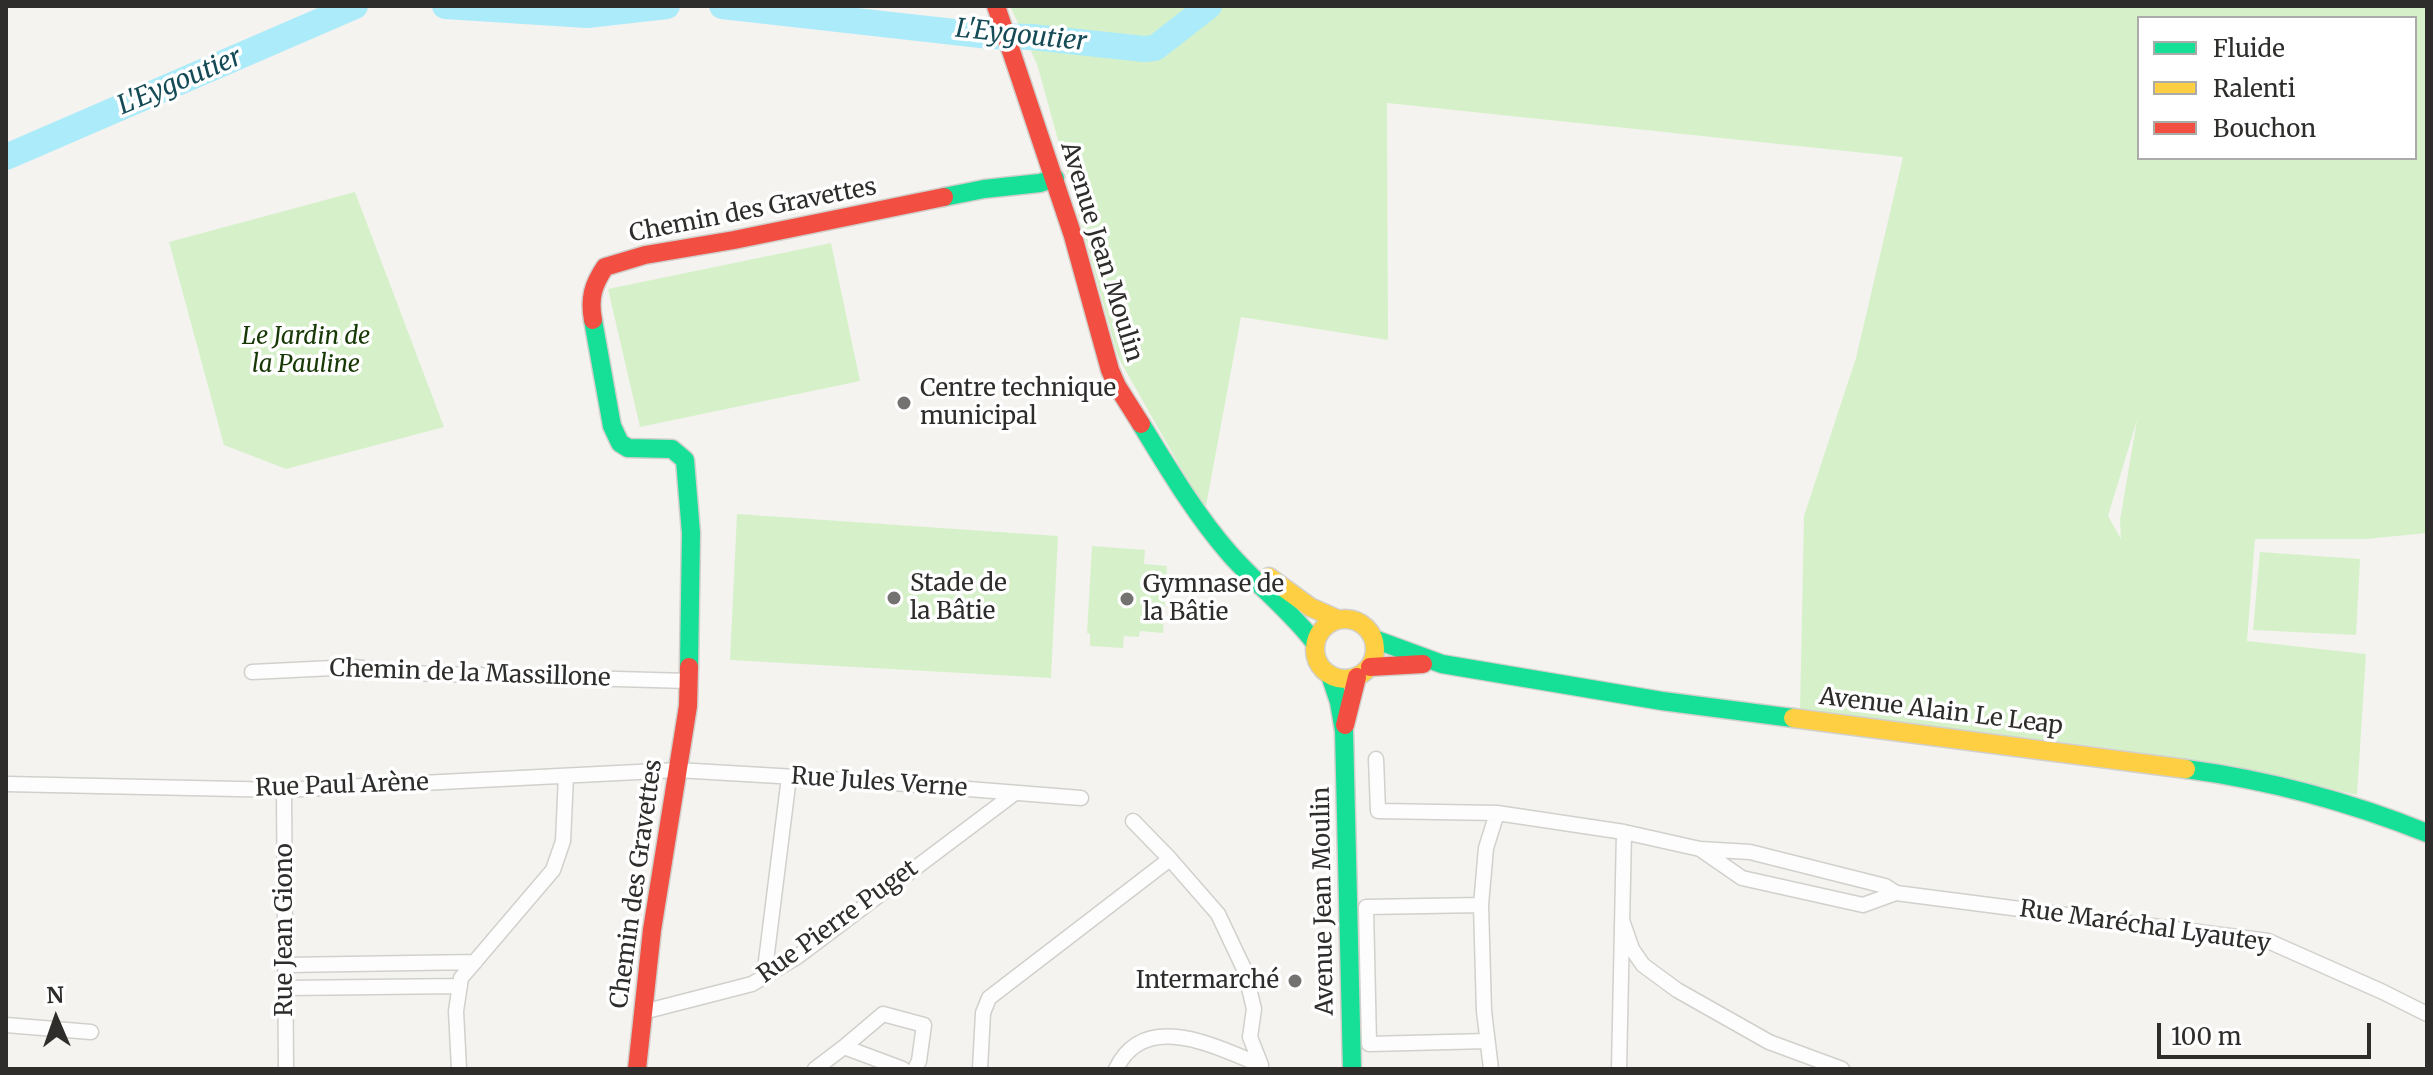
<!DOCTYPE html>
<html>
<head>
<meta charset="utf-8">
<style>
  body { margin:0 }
  #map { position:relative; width:2433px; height:1075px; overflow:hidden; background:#f4f3ef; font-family:Merriweather,serif }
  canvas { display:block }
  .frame { position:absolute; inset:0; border:8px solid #2e2d2b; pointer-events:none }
  .legend { position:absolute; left:2137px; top:16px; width:280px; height:144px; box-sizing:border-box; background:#fff; border:2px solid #ababaa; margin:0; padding:10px 14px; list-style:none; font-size:24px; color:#2e2d2b }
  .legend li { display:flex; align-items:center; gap:16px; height:40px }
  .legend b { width:40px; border:2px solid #ababaa }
  .north { position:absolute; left:16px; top:979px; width:80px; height:80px; -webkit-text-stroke:6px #fff; paint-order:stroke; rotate:358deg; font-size:22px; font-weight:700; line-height:32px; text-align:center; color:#2e2d2b }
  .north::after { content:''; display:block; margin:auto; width:28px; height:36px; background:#2e2d2b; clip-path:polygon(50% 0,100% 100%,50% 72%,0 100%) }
  .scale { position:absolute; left:2157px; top:1023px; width:214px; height:36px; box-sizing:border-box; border:4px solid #2e2d2b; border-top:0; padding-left:10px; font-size:24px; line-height:28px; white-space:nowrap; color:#2e2d2b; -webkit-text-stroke:6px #fff; paint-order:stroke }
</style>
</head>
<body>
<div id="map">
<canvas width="2433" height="1075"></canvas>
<div class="frame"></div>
<ul class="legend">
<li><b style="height:10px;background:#16e098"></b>Fluide</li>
<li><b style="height:10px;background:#ffcf43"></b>Ralenti</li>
<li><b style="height:10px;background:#f24e42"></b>Bouchon</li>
</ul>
<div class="north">N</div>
<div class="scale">100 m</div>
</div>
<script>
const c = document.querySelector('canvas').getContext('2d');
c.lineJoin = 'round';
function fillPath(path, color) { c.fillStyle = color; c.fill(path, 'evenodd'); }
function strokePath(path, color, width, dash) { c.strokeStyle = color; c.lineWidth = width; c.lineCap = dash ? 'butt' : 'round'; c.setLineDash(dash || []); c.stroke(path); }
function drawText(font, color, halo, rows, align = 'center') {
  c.font = font + ' Merriweather,serif'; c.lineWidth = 7; c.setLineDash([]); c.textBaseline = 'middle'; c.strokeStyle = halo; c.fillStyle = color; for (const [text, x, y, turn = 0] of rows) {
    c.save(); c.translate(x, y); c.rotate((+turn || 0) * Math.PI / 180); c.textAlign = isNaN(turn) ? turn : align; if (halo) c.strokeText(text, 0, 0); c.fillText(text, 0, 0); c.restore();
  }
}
const green = new Path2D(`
  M1010 6H2427V533L2366 539H2255L2247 641 2366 654 2357 795 2241 768 2107 748 1800 710 1804 516 1856 358 1903 157 1387 103 1388 340 1241 317 1205 511 1118 357 1037 64ZM2139 18H2415V158H2139ZM2137 420 2120 520 2121 539 2108 516Z
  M355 192 444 427 286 469 224 445 169 242Z
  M831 243 860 381 640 427 608 289Z
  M737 514 1058 536 1051 678 730 660Z
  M1092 546 1145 550 1144 564 1167 566 1163 633 1140 631 1139 637 1124 636 1123 648 1090 646V634L1087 633Z
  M2260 552 2360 559 2356 635 2253 630Z`);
const river = new Path2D(`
  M445 6 587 15 667 6
  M722 6 990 36 1032 37 1144 49 1155 48 1209 6
  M6 157 355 6`);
const street = new Path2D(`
  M252 672 353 667 406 673 688 681
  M1376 759 1378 811 1497 813 1624 832 1700 849 1750 852 1885 886 1896 893 2268 941 2383 992 2427 1014
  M6 784 284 790 677 770 881 782 1081 798
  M284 790 286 1069
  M1133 821 1170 859
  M1700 849 1742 878 1863 905 1896 893
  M1481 905 1366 907 1369 1044 1487 1041
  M1623 923 1632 949 1643 965 1677 990 1769 1042 1842 1069
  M286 965 475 962
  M764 977 789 777
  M286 988 460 986
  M643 1012 752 984 797 957 1015 793
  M6 1025 91 1032
  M844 1047 883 1014 924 1025 919 1061 915 1069
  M459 1069 456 1011 461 978 553 870 563 841 566 776
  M815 1069 844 1047 903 1069
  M980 1069 983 1013 989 998 1170 859 1218 914 1245 971 1254 1009 1250 1037 1261 1065C1216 1047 1145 1009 1116 1069
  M1491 1069 1484 1011 1481 905 1486 848 1497 813
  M1619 1069 1624 832`);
const fast = new Path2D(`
  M944 197 984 189 1040 183 1055 178
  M593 320 612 426 620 443 628 448 672 449 685 460 691 533 689 667
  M1141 424C1168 468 1195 514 1229 553 1256 584 1290 610 1315 643
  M1374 639 1442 664 1662 701 1793 718
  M1330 675 1339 702 1344 731 1352 1069
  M2186 769C2268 780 2350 802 2427 833`);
const slow = new Path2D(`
  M1269 577 1310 607 1337 619
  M1315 649a30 30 0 1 1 60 0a30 30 0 1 1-60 0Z
  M1793 718 2186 769`);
const jam = new Path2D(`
  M996 6 1073 236 1110 370 1117 386 1141 424
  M593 320C589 298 593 285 605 267L645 255 734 240 944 197
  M1370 667 1423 664
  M1345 725 1357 677
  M637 1069 652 930 688 706 689 667`);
const markers = [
  [904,403,8,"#737270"],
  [894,598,8,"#737270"],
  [1127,599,8,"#737270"],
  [1295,981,8,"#737270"]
];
const streetNames = [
  ["Chemin des Gravettes",753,211,-11],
  ["Avenue Jean Moulin",1101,252,73],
  ["Chemin de la Massillone",470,674,2],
  ["Avenue Alain Le Leap",1941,712,7],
  ["Rue Jules Verne",879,783,4],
  ["Rue Paul Arène",342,786,-2],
  ["Chemin des Gravettes",637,884,-82],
  ["Avenue Jean Moulin",1324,901,-91],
  ["Rue Pierre Puget",838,922,-36],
  ["Rue Maréchal Lyautey",2145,927,8],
  ["Rue Jean Giono",285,930,-90]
];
const parkNames = [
  ["Le Jardin de",306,337],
  ["la Pauline",306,365]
];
const poiNames = [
  ["Centre technique",920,389],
  ["municipal",920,417],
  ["Stade de",910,584],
  ["la Bâtie",910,612],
  ["Gymnase de",1143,585],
  ["la Bâtie",1143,613],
  ["Intermarché",1279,981,"right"]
];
const waterNames = [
  ["L'Eygoutier",1021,36,6],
  ["L'Eygoutier",180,82,-23]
];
fillPath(green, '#d6f1ca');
strokePath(river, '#acebfa', 26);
strokePath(street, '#d1d0cc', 17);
strokePath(fast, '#d1d0cc', 21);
strokePath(slow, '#d1d0cc', 21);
strokePath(jam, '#d1d0cc', 21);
strokePath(street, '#fdfdfd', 14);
strokePath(fast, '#16e098', 18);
strokePath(slow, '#ffcf43', 18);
strokePath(jam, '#f24e42', 18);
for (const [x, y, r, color] of markers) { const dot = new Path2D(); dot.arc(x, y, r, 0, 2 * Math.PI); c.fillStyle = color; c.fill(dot); strokePath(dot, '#fff', 3); }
drawText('24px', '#2e2d2b', '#fff', streetNames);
drawText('italic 24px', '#173905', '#fff', parkNames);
drawText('24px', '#2e2d2b', '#fff', poiNames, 'left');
drawText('italic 26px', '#154b56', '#fff', waterNames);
</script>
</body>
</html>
